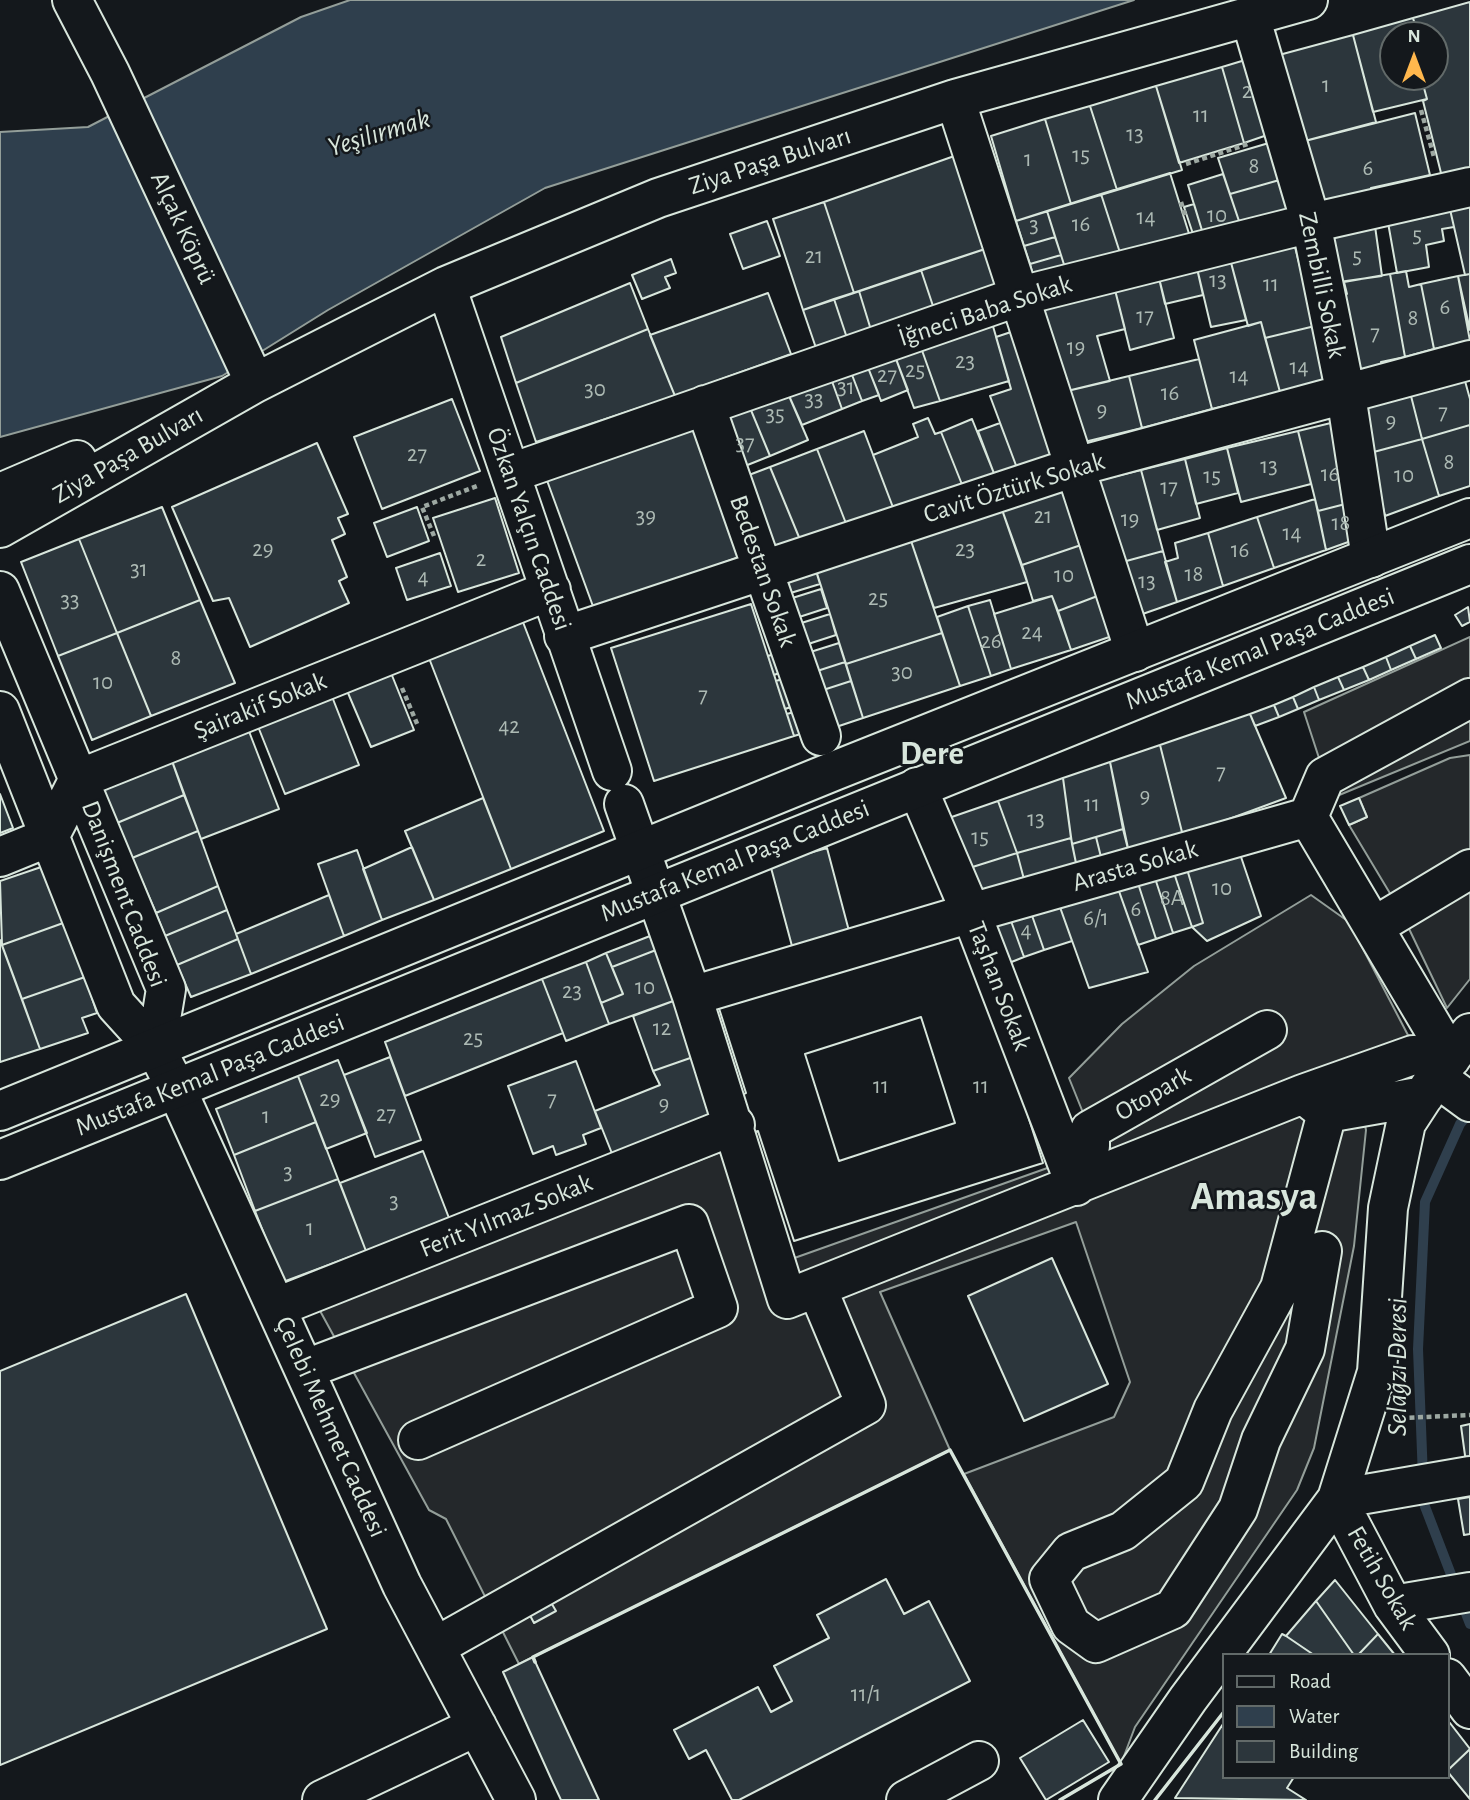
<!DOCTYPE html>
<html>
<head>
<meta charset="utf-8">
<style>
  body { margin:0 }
  #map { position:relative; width:1470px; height:1800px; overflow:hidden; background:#14181c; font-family:"Alegreya Sans",sans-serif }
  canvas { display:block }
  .legend { position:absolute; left:1222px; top:1653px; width:228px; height:126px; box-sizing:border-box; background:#14181c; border:2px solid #626a69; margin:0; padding:9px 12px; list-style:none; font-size:21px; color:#d8e6dc }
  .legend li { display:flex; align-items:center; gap:14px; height:35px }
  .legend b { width:35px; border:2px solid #626a69 }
  .north { position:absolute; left:1379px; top:21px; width:70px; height:70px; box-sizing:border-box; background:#14181c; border:2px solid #626a69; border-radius:50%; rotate:0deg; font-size:19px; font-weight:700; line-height:28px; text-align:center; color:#d8e6dc }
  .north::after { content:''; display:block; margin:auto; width:24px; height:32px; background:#ffb74d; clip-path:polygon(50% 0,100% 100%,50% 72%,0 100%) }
</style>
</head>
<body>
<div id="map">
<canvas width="1470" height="1800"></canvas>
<ul class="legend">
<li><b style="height:9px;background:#14181c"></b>Road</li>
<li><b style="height:19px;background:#2f3f4d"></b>Water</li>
<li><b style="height:19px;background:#2c363c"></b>Building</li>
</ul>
<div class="north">N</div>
</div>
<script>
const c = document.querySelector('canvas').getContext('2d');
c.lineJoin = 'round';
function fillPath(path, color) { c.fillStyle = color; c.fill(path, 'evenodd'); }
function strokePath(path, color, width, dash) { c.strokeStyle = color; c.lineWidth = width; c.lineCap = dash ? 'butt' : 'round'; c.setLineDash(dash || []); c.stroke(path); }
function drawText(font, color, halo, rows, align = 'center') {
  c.font = font + ' "Alegreya Sans",sans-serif'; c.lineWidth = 5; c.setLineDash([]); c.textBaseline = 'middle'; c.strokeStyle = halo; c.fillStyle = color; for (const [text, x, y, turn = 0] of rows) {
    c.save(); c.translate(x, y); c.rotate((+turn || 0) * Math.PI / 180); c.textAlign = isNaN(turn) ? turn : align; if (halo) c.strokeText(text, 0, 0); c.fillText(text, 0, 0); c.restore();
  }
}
const parking = new Path2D(`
  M1470 637V741L1332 798 1304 712Z
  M1470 755V979L1447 1008 1400 910 1349 825 1367 817 1359 798 1450 758Z
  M1311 895 1349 922 1410 1039 1351 1061 1366 1130 1354 1246 1314 1448 1297 1490 1135 1727 1121 1764 964 1474 1114 1417 1130 1382 1076 1222 880 1292 950 1450 519 1664 446 1519 429 1510 319 1309 746 1142 786 1261 1053 1166 1090 1130 1069 1078 1122 1024 1194 966Z`);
const water = new Path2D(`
  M350 0H1134L545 188 328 310 222 376 0 437V132L88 127 301 17Z`);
const stream = new Path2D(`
  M1470 1112 1460 1124 1425 1202 1418 1349 1424 1504 1470 1624`);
const building = new Path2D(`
  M1470 2V170L1442 177 1423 101 1427 99 1421 77H1435V35H1418L1413 18Z
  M1413 18 1418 35H1393V77H1421L1427 99 1373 112 1353 35Z
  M1353 35 1376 122 1301 142 1279 55Z
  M1255 57 1276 132 1244 143 1222 67Z
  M1222 67 1244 143 1179 163 1156 86Z
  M1156 86 1182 170 1117 190 1090 106Z
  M1090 106 1117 190 1071 204 1045 119Z
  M1415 113 1430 175 1371 188 1372 196 1318 208 1301 142Z
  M1045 119 1071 204 1016 221 991 136Z
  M1279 140 1290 177 1230 194 1218 158Z
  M960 154 991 247 854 293 824 202Z
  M1170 173 1191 240 1122 259 1101 194Z
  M1223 174 1241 227 1204 237 1188 185Z
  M1290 177 1300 211 1241 227 1230 194Z
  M1101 194 1122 259 1067 274 1047 211Z
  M824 202 854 293 803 310 773 219Z
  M1470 202V274L1465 275 1449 205Z
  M1194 204 1204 237 1195 240 1184 207Z
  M1449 205 1454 227 1442 229 1444 241 1426 245 1429 267 1397 273 1387 217Z
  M1047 211 1055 237 1024 246 1016 221Z
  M1374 219 1382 276 1339 282 1329 228Z
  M767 221 780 256 743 269 730 234Z
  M1055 237 1061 255 1030 264 1024 246Z
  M1293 239 1315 326 1265 338 1261 322 1248 326 1229 255Z
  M991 247 1004 286 934 309 921 270Z
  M1061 255 1067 274 1035 283 1030 264Z
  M1229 255 1246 320 1211 327 1196 264Z
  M671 259 676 273 665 277 670 288 642 299 632 275Z
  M1196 264 1203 295 1165 304 1158 274Z
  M921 270 934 309 871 330 859 291Z
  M1406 271 1409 287 1421 284 1434 349 1405 357 1390 274Z
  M1158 274 1174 338 1130 350 1114 286Z
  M1390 274 1405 357 1381 362 1384 375 1357 380 1341 295 1347 294 1344 282Z
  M1470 274V330L1458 276Z
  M1458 276 1470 341 1434 349 1421 284Z
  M630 283 648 329 516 383 501 337Z
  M1114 286 1125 329 1097 336 1110 381 1063 392 1041 306Z
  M859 291 871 330 847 338 834 299Z
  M768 293 791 354 675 396 650 335Z
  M834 299 847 338 816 348 803 310Z
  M990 316 1009 381 940 401 919 342Z
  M1261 322 1280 392 1212 409 1194 340Z
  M1315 326 1329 379 1280 392 1265 338Z
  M648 329 675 396 536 442 516 383Z
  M1020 329 1057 454 1017 468 990 396 1011 389 996 337Z
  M919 342 940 401 914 408 893 351Z
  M893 351 908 390 881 401 865 360Z
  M1199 359 1212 409 1142 428 1129 376Z
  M865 360 879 395 862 401 849 367Z
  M849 367 862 401 842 409 829 373Z
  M829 373 842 409 802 425 786 389Z
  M1129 376 1142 428 1076 444 1063 392Z
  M1465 381 1470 399V425L1422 439 1411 396Z
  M786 389 808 440 770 456 748 403Z
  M1411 396 1422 439 1370 453 1362 409Z
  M452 399 480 471 382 509 354 437Z
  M748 403 770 456 735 470 714 414Z
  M928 418 935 434 941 432 963 487 894 510 873 455 918 437 913 424Z
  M972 419 995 476 963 487 941 432Z
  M696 421 745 555 594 609 545 475Z
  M1339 421 1357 501 1318 511 1298 431Z
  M1000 423 1017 468 995 476 978 431Z
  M1470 425V486L1439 496 1422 439Z
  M864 431 894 510 847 526 817 449Z
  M1298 431 1311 484 1241 502 1227 448Z
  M1422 439 1439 496 1385 516 1370 453Z
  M317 443 348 514 338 518 345 534 332 540 347 577 339 581 349 603 250 647 229 598 213 601 172 507Z
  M1227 448 1238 493 1196 504 1185 459Z
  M817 449 847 526 801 542 770 467Z
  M1185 459 1200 518 1157 530 1141 470Z
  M770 467 801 542 768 553 741 478Z
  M1141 470 1163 551 1119 563 1096 481Z
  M1071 483 1090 542 1022 565 1000 504Z
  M495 498 519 573 458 592 433 518Z
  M1315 499 1326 550 1274 568 1257 517Z
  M1357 501 1365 536 1326 550 1318 511Z
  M1000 504 1027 582 934 608 908 532Z
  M162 507 200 600 117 633 79 539Z
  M417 507 429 541 387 557 374 523Z
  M1257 517 1274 568 1223 586 1208 533Z
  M908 532 942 633 846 664 813 561Z
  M1208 533 1223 586 1177 602 1165 562 1178 558 1175 543Z
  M79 539 117 633 58 656 21 562Z
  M1090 542 1108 592 1058 611 1052 596 1033 601 1022 565Z
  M1163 551 1177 602 1134 617 1119 563Z
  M440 553 451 586 407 600 396 568Z
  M813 561 820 584 784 595 777 572Z
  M821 589 827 608 793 619 786 600Z
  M1108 592 1121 633 1071 650 1058 611Z
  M1052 596 1071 650 1011 669 994 614Z
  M200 600 235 683 151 716 117 633Z
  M990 600 1011 669 991 676 968 606Z
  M751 604 794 736 654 781 611 648Z
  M968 606 991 676 960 686 937 617Z
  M1468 607 1470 622 1462 626 1455 615Z
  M830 614 836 635 802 646 795 625Z
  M521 617 604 831 511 869 427 653Z
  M117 633 151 716 92 740 58 656Z
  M942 633 960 686 863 718 846 664Z
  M1435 635 1441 648 1416 659 1410 646Z
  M839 643 845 662 811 673 804 654Z
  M1410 646 1416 659 1391 670 1386 657Z
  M784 651 790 669 774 675 768 656Z
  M1386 657 1391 670 1369 680 1363 667Z
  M845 662 851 681 817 692 811 673Z
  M1363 667 1369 680 1344 690 1338 677Z
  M389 668 414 730 371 747 345 686Z
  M795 675 803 703 785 709 776 681Z
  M1338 677 1344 690 1319 700 1314 687Z
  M851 681 863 718 830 729 817 692Z
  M1314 687 1319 700 1298 709 1293 697Z
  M329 689 359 765 285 794 255 719Z
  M1293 697 1298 709 1279 717 1274 705Z
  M1274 705 1279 717 1255 726 1250 714Z
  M807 708 814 730 794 736 787 714Z
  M1250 714 1286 798 1183 836 1160 745Z
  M245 721 279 809 201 839 168 750Z
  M1160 745 1183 836 1129 853 1110 762Z
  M168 750 184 795 117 823 98 778Z
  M1110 762 1123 829 1072 844 1063 778Z
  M1063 778 1071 838 1017 853 998 801Z
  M0 794 13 828 0 833Z
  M184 795 198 831 132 858 117 823Z
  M483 798 511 869 434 900 405 831Z
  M1359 798 1367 817 1349 825 1340 806Z
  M998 801 1017 853 963 870 943 820Z
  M1123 829 1129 853 1102 861 1096 837Z
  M198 831 218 886 156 913 132 858Z
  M1096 837 1102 861 1077 868 1072 844Z
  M1071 838 1077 868 1025 883 1017 853Z
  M1237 845 1261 916 1207 941 1192 927 1203 923 1184 859Z
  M412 847 434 900 382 920 363 869Z
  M827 848 853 946 796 961 770 864Z
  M357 850 382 920 344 936 318 864Z
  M1017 853 1025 883 974 899 963 870Z
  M1184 859 1203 923 1192 927 1171 864Z
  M1171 864 1192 927 1173 933 1152 869Z
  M47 865 66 922 2 945 0 881Z
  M1152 869 1173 933 1156 939 1135 874Z
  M1135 874 1156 939 1138 945 1115 880Z
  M1115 880 1148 972 1089 988 1056 896Z
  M218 886 227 910 165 936 156 913Z
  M329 895 344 936 251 974 236 934Z
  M1056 896 1072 941 1044 950 1028 904Z
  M1028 904 1044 950 1024 957 1007 910Z
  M227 910 238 939 177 965 165 936Z
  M1007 910 1024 957 1004 965 986 917Z
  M966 920 1043 1163 794 1241 758 1131 742 1136 729 1100 746 1093 716 999ZM921 1017 955 1123 839 1161 805 1054Z
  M966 920 1043 1163 794 1241 758 1131 742 1136 729 1100 746 1093 716 999Z
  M66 922 85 977 22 999 2 945Z
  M650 936 656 950 612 967 606 953Z
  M238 939 251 974 191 997 177 965Z
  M0 940 40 1049 0 1062Z
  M656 950 676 1000 609 1024 601 1003 623 994 612 967Z
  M606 953 623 994 601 1003 586 962Z
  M586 962 609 1024 566 1041 542 979Z
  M85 977 97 1013 82 1018 88 1033 40 1049 22 999Z
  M542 979 563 1033 405 1096 385 1042Z
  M676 1000 696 1056 653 1071 633 1016Z
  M921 1017 955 1123 839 1161 805 1054Z
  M696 1056 718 1116 613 1156 595 1111 660 1085 653 1071Z
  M390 1057 421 1140 375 1157 344 1075Z
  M338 1060 367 1133 326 1149 298 1076Z
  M576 1061 601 1128 583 1135 586 1144 556 1155 553 1146 533 1154 508 1086Z
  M298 1076 316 1122 234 1155 216 1109Z
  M316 1122 338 1179 255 1211 234 1155Z
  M423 1151 449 1218 366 1251 340 1183Z
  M338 1179 366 1251 283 1282 255 1211Z
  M1052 1258 1108 1384 1024 1421 968 1296Z
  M186 1294 327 1629 0 1765V1371Z
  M1470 1424V1470H1467L1461 1426Z
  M1470 1497V1534L1464 1535 1458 1499Z
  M886 1579 904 1614 929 1601 970 1681 739 1800H732L706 1750 689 1759 674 1730 758 1687 771 1712 792 1701 774 1666 829 1638 817 1615Z
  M1335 1580 1378 1634 1358 1655H1354L1316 1601Z
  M546 1594 556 1611 534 1623 525 1606Z
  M1316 1601 1354 1655H1314L1286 1636Z
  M1282 1634 1286 1636 1314 1655H1269Z
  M1378 1634 1395 1655H1358Z
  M533 1657 599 1800H561L553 1783 503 1672Z
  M1083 1720 1109 1762 1046 1800 1020 1758Z
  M1450 1723 1470 1749 1447 1771V1726Z
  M1223 1724V1777H1294L1287 1788 1306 1800 1175 1798Z
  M1470 1749V1799L1447 1771Z`);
const path = new Path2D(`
  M1421 110 1434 157
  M1186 164 1248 144
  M1181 202 1185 215
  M434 536 422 507 477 486
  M402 688 418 726
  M1401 1418 1470 1415`);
const minor = new Path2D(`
  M72 0 110 73 255 383
  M1250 16 1311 223 1346 395 1371 558
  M955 99 1135 652
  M446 286 612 771
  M705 405 821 736
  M511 473 1020 296 1311 223 1470 187
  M0 493 77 460
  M0 528 255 383 446 286 658 198 955 99 1308 0
  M0 591 166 989 156 1049
  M564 636 1075 467 1470 360
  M0 711 116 1005 156 1049 176 1088 402 1585 516 1800
  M917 787 971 913 1076 1186
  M624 804 692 996 787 1299 1303 1094 1327 1113 1424 1096
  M1308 817 1325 777 1470 698
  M0 857 49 837 79 779 551 590
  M1375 926 1470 869
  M692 996 971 913 1308 817 1451 1058
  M1436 1077 1470 1102
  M1303 1094 1413 1055 1451 1058
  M1076 1186 1090 1146V1130L1267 1030
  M1322 1251 1305 1349 1261 1440 1238 1509 1173 1609 1096 1643 1071 1625 1049 1579 1071 1552 1123 1531 1184 1482 1213 1410 1280 1288 1327 1113
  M277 1307 735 1125
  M306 1369 689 1224 718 1308 418 1440
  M1393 1605 1470 1592
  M435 1647 866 1405 817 1288
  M1430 1655 1393 1605 1337 1499 1470 1476
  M1447 1678 1470 1709
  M322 1800 477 1726
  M906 1800 979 1761
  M1118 1800 1188 1699 1337 1499 1377 1372 1388 1208 1406 1123 1436 1077 1470 1033`);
const major = new Path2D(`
  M0 1111 834 771 1470 518
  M0 1160 1470 564`);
const wall = new Path2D(`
  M535 1662 533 1657 950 1450 1121 1764 1060 1800
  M1155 1800 1223 1713`);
const numberNames = [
  ["1",1326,85],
  ["2",1247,91],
  ["11",1201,115],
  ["13",1135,134],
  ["15",1081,155],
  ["1",1028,159],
  ["8",1254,166],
  ["6",1368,168],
  ["10",1217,215],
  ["14",1146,217],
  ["16",1081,224],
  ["3",1034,225],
  ["5",1417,235],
  ["21",814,256],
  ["5",1357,256],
  ["13",1218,280],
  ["11",1271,284],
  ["6",1445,307],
  ["17",1145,316],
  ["8",1413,318],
  ["7",1375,333],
  ["19",1076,347],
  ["23",965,361],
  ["14",1299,367],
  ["25",915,370],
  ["27",887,375],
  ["14",1239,376],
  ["31",846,387],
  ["30",595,389],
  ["16",1170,393],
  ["33",814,399],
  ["9",1102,410],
  ["7",1443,412],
  ["35",775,414],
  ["9",1391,421],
  ["37",745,443],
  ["27",417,454],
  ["8",1449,462],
  ["13",1269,466],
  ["16",1330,474],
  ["10",1404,475],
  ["15",1212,476],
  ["17",1169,487],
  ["39",646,516],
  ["21",1043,516],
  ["19",1130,519],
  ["18",1341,523],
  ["14",1292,533],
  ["29",263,549],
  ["23",965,549],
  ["16",1240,550],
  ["2",481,559],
  ["31",139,569],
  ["18",1194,574],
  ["10",1064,575],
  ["4",423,577],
  ["13",1147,581],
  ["25",878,598],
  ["33",70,600],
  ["24",1032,632],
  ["26",991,641],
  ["8",176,658],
  ["30",902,672],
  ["10",103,682],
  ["7",703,695],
  ["42",509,726],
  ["7",1221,772],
  ["9",1145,796],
  ["11",1092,804],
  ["13",1036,819],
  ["15",980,837],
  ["10",1222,888],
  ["8A",1172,898],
  ["6",1136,909],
  ["6/1",1096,918],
  ["4",1026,930],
  ["10",645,987],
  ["23",572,991],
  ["12",662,1028],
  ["25",473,1038],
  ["11",881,1086],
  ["11",981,1086],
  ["29",330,1099],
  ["7",552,1099],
  ["9",664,1104],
  ["27",386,1114],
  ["1",266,1116],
  ["3",288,1172],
  ["3",394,1201],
  ["1",310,1228],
  ["11/1",866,1694]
];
const streetNames = [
  ["Ziya Paşa Bulvarı",770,161,-18],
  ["Alçak Köprü",183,228,65],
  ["Zembilli Sokak",1322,285,78],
  ["İğneci Baba Sokak",985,311,-18],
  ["Ziya Paşa Bulvarı",128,455,-30],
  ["Cavit Öztürk Sokak",1014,488,-17],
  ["Özkan Yalçın Caddesi",529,529,71],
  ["Bedestan Sokak",763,571,71],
  ["Mustafa Kemal Paşa Caddesi",1260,649,-22],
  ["Şairakif Sokak",260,706,-22],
  ["Mustafa Kemal Paşa Caddesi",735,861,-22],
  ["Arasta Sokak",1135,866,-16],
  ["Danişment Caddesi",124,894,69],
  ["Taşhan Sokak",999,986,69],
  ["Mustafa Kemal Paşa Caddesi",210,1075,-22],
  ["Otopark",1153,1094,-30],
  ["Ferit Yılmaz Sokak",506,1216,-22],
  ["Çelebi Mehmet Caddesi",331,1427,66],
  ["Fetih Sokak",1382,1578,60]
];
const waterNames = [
  ["Yeşilırmak",379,133,-17],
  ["Selağzı Deresi",1398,1367,-90]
];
const districtNames = [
  ["Dere",932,754]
];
const townNames = [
  ["Amasya",1254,1197]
];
fillPath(parking, '#24282b');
strokePath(parking, '#939e99', 2);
fillPath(water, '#2f3f4d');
strokePath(water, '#939e99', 2);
strokePath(stream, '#2f3f4d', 10);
fillPath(building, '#2c363c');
strokePath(building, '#d8e6dc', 2);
strokePath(minor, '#d8e6dc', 42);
strokePath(major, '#d8e6dc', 42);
strokePath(path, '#9da8a2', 4.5, [5, 3.5]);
strokePath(minor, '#14181c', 38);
strokePath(major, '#14181c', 38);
strokePath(wall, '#d8e6dc', 3.5);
drawText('23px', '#adbab4', null, numberNames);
drawText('26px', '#d8e6dc', '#14181c', streetNames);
drawText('italic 28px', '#d8e6dc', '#14181c', waterNames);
drawText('bold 33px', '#d8e6dc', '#14181c', districtNames);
drawText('bold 40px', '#d8e6dc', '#14181c', townNames);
</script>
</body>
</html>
